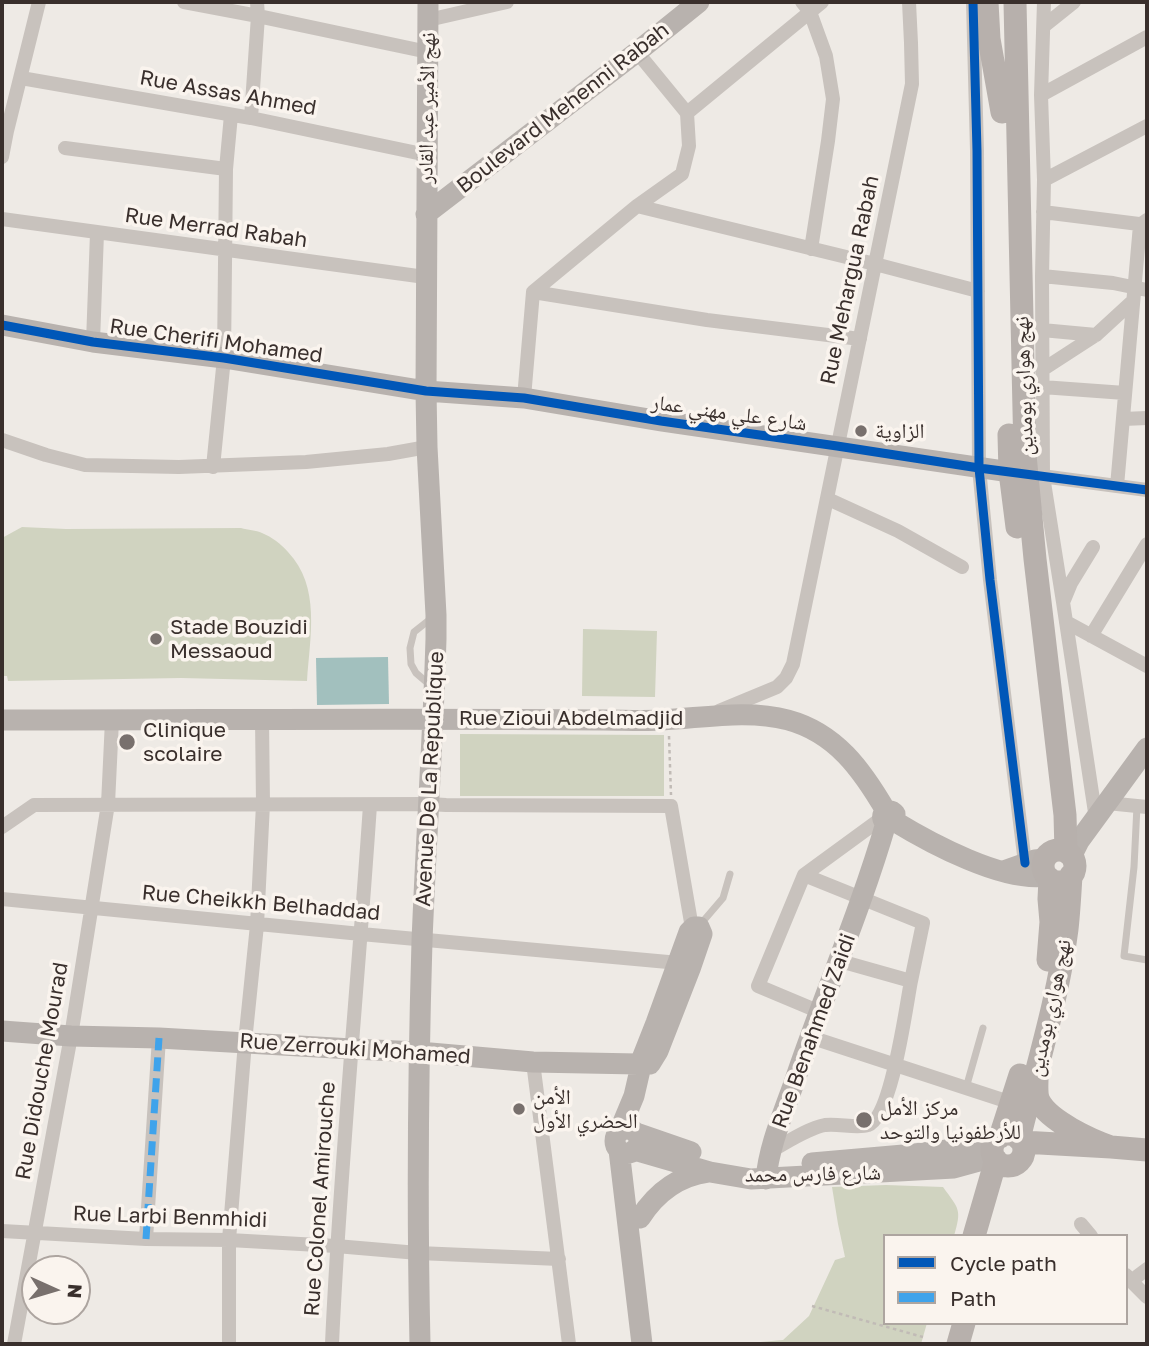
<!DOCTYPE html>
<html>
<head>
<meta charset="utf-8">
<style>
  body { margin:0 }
  #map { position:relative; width:1149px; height:1346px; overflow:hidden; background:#eeeae5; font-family:"Golos Text",sans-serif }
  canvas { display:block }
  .frame { position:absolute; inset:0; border:4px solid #392f2c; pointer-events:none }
  .legend { position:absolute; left:883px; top:1234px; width:245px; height:91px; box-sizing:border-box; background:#faf4ee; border:2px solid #ada5a0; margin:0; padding:9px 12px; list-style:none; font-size:21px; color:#392f2c }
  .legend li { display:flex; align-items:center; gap:14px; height:35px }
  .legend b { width:35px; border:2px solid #ada5a0 }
  .north { position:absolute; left:21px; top:1255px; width:70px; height:70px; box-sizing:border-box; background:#faf4ee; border:2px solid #ada5a0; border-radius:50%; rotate:94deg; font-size:19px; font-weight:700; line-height:28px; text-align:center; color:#392f2c }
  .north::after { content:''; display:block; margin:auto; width:24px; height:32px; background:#78706d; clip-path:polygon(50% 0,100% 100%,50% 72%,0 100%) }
</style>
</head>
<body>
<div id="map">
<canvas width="1149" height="1346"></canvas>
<div class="frame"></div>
<ul class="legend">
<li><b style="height:9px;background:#0057b8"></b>Cycle path</li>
<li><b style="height:9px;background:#3fa3eb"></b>Path</li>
</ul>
<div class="north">N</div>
</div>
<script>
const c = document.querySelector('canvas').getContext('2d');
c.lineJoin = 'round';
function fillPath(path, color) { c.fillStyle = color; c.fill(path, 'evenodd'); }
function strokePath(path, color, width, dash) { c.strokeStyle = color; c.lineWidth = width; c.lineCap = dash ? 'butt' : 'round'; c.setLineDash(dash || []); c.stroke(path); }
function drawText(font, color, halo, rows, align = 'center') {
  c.font = font + ' "Golos Text","Noto Naskh Arabic",sans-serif'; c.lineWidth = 7; c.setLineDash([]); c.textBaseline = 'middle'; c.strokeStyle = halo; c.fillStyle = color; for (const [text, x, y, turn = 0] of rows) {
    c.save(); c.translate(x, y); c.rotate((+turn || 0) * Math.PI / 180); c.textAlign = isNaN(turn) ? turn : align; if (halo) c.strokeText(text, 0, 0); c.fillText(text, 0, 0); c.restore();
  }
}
const green = new Path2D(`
  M22 527 66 529 241 528C248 530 256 530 262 533 272 537 281 544 288 552 321 587 310 636 307 681L181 678 8 681 7 676H2V538Z
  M583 629 657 631 655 697 582 696Z
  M460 734 664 735V796H460Z
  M886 1185 943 1187C959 1209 962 1209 954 1236H885V1323H927L921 1344H738L783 1340 809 1316 835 1260 845 1257 838 1224 832 1187Z`);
const water = new Path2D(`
  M388 657 389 704 317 705 316 658Z`);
const path = new Path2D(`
  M669 736 671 795
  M812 1306 923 1337`);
const lane = new Path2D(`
  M430 685 416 673 411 664 410 648 414 632 433 617
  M1137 806 1134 867 1124 956 1147 960
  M699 926 723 898 730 874
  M966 1088 983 1028`);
const street = new Path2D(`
  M184 2 258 16 428 52
  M802 2 810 12 826 56 833 99 828 141 811 249
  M973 2 977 151 979 468 990 580 1025 863
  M1044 2 1041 95 1044 180 1042 276 1043 476 1063 602 1096 819
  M428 20 507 2
  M1044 26 1074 2
  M21 78 251 118 427 155
  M1041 95 1147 37
  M687 113 822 2
  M251 118 258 16 257 2
  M65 148 226 169
  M2 157 7 131 39 2
  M1044 180 1147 126
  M637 206 875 264 978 291
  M1043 212 1147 225
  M2 219 425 277
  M1042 276 1113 283 1147 290
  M533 292 707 320 860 339
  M1042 330 1096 335
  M93 342 97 233
  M1042 370 1096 335 1133 301
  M1042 387 1125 393
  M524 398 533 292 637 206 682 174 689 146 687 113 637 52
  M1123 419 1147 418
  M2 440 46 455 85 465 179 467 306 462 388 454 427 447
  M213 467 224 358 226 169 231 115
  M1034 475 1147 490
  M1117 486 1140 225 1147 220
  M828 499 898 531 962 567
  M1064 600 1071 583 1093 547
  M1066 622 1147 666
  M1091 636 1147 544
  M719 711 777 687 786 678 793 664 912 84 911 43 909 2
  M1107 803 1147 807
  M2 827 34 805 429 804 446 805 671 806 692 928
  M804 875 923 923 911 981 840 961
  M2 899 361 934 679 963
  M820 1012 758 986 804 875 882 818
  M810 1037 1012 1103
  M533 1062 569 1344
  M771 1151C788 1142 806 1129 825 1125 838 1123 857 1129 868 1125 892 1117 906 1006 911 981
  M1081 1224 1091 1236
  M2 1231 146 1239 229 1240 336 1246 418 1253 559 1259
  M146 1239 159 1038
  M1126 1275 1131 1281 1147 1269
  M1131 1281 1147 1297
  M14 1344 71 1036 108 804 112 720
  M229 1344V1240L245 1042 257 925 263 804 262 719
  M332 1344C340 1164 358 985 370 805`);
const secondary = new Path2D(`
  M426 214 637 52 699 2
  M2 325 93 342 224 358 426 391 524 398 661 421 1024 474
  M2 720C203 720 403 718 604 720 623 720 643 721 662 720 703 718 748 709 788 720 836 733 862 770 886 811
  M894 821C930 843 1004 883 1047 876
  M1071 857 1079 841 1147 748
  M1004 871 1035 860 1045 859
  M2 1031 71 1036 159 1038 352 1049 419 1052 533 1062 638 1064
  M641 1061 656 1023 689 932 694 927H699L702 934 690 969 658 1051 650 1064
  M615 1141a12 12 0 1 1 24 0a12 12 0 1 1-24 0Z
  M619 1132 634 1096 640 1070
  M636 1133 691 1152
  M619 1150 642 1344
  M634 1150 710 1172 751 1179 954 1168 994 1157
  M812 1163 915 1154 994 1144
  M766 1179C769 1144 785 1110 796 1077 825 992 861 909 886 823 877 816 888 805 895 814
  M640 1218C656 1193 678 1176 708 1172
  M420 1344C417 1210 418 1075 422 941 426 840 433 740 436 639V615L427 447 426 391 428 2`);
const primary = new Path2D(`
  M987 2 989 39 1002 112
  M1015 2 1025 455 1035 559 1065 815 1066 852
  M1009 435 1010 472 1017 527
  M1043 866a16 16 0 1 1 32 0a16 16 0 1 1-32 0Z
  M1048 960 1051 922 1049 899 1050 879
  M1037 1079C1037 1086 1036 1095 1039 1101 1049 1121 1091 1140 1111 1147
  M992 1150a16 16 0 1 1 32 0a16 16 0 1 1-32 0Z
  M1000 1137 1020 1075
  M1019 1139C1036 1069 1058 1000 1067 929 1069 911 1070 893 1071 875
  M1022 1142 1111 1147 1147 1150
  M974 1236 996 1160
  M958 1344 964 1323`);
const quiet = new Path2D(`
  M146 1239 159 1038`);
const cycleway = new Path2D(`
  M973 2 977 151 979 468 990 580 1025 863
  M2 325 93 342 224 358 426 391 524 398 661 421 837 446 979 468 1147 490`);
const markers = [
  [861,431,7,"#78706d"],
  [156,639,7,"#78706d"],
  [127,742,9,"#78706d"],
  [519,1109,7,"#78706d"],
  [864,1120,9,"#78706d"]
];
const streetNames = [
  ["Rue Assas Ahmed",228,93,10],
  ["نهج الأمير عبد القادر",427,108,-89],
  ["Boulevard Mehenni Rabah",563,108,-38],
  ["Rue Merrad Rabah",216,228,8],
  ["Rue Mehargua Rabah",850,280,-78],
  ["Rue Cherifi Mohamed",216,341,8],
  ["نهج هواري بومدين",1024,386,-92],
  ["شارع علي مهني عمار",729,413,8],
  ["Rue Zioui Abdelmadjid",571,718],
  ["Avenue De La Republique",430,779,-87],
  ["Rue Cheikkh Belhaddad",261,903,5],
  ["نهج هواري بومدين",1050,1008,-78],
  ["Rue Benahmed Zaidi",814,1031,-70],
  ["Rue Zerrouki Mohamed",355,1049,4],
  ["Rue Didouche Mourad",42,1071,-80],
  ["شارع فارس محمد",813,1174,-1],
  ["Rue Colonel Amirouche",320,1199,-86],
  ["Rue Larbi Benmhidi",170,1217,2]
];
const poiNames = [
  ["الزاوية",875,431],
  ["Stade Bouzidi",170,627],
  ["Messaoud",170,651],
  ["Clinique",143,730],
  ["scolaire",143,754],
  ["الأمن",533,1097],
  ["الحضري الأول",533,1121],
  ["مركز الأمل",880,1108],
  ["للأرطفونيا والتوحد",880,1132]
];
fillPath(green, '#d0d3c0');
fillPath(water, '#a2c0be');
strokePath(path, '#c1bbb6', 2.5, [3.5, 3.5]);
strokePath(lane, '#c8c2bd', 7);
strokePath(street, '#c8c2bd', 14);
strokePath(secondary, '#b8b2ae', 21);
strokePath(primary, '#b7b0ac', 23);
strokePath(quiet, '#3fa3eb', 7, [14, 7]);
strokePath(cycleway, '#0057b8', 9);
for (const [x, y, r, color] of markers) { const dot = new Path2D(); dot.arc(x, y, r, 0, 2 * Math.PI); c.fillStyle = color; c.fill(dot); strokePath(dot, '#faf4ee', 2.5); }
drawText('21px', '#392f2c', '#faf4ee', streetNames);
drawText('21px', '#392f2c', '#faf4ee', poiNames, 'left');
</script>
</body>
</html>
